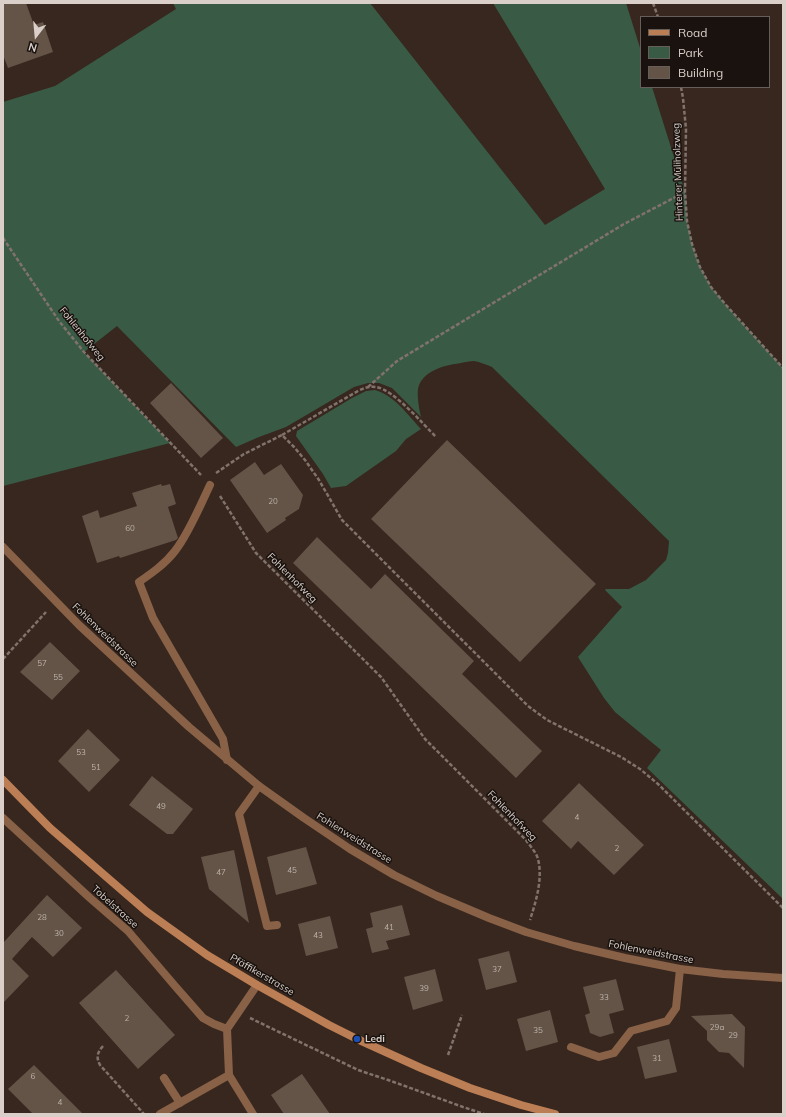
<!DOCTYPE html>
<html>
<head>
<meta charset="utf-8">
<style>
  body { margin:0 }
  #map { position:relative; width:786px; height:1117px; overflow:hidden; background:#37271f; font-family:Mulish,sans-serif }
  canvas { display:block }
  .frame { position:absolute; inset:0; border:4px solid #dacfc9; pointer-events:none }
  .legend { position:absolute; left:640px; top:16px; width:130px; height:72px; box-sizing:border-box; background:#19120e; border:1px solid #665e59; margin:0; padding:5px 7px; list-style:none; font-size:12px; color:#dacfc9 }
  .legend li { display:flex; align-items:center; gap:8px; height:20px }
  .legend b { width:20px; border:1px solid #665e59 }
  .north { position:absolute; left:16px; top:16px; width:40px; height:40px; -webkit-text-stroke:3px #19120e; paint-order:stroke; rotate:196deg; font-size:11px; font-weight:700; line-height:16px; text-align:center; color:#dacfc9 }
  .north::after { content:''; display:block; margin:auto; width:14px; height:18px; background:#dacfc9; clip-path:polygon(50% 0,100% 100%,50% 72%,0 100%) }
</style>
</head>
<body>
<div id="map">
<canvas width="786" height="1117"></canvas>
<div class="frame"></div>
<ul class="legend">
<li><b style="height:5px;background:#bc7e54"></b>Road</li>
<li><b style="height:11px;background:#395b46"></b>Park</li>
<li><b style="height:11px;background:#635447"></b>Building</li>
</ul>
<div class="north">N</div>
</div>
<script>
const c = document.querySelector('canvas').getContext('2d');
c.lineJoin = 'round';
function fillPath(path, color) { c.fillStyle = color; c.fill(path, 'evenodd'); }
function strokePath(path, color, width, dash) { c.strokeStyle = color; c.lineWidth = width; c.lineCap = dash ? 'butt' : 'round'; c.setLineDash(dash || []); c.stroke(path); }
function drawText(font, color, halo, rows, align = 'center') {
  c.font = font + ' Mulish,sans-serif'; c.lineWidth = 3; c.setLineDash([]); c.textBaseline = 'middle'; c.strokeStyle = halo; c.fillStyle = color; for (const [text, x, y, turn = 0] of rows) {
    c.save(); c.translate(x, y); c.rotate((+turn || 0) * Math.PI / 180); c.textAlign = isNaN(turn) ? turn : align; if (halo) c.strokeText(text, 0, 0); c.fillText(text, 0, 0); c.restore();
  }
}
const green = new Path2D(`
  M173 3H370L545 225 605 189 493 3H626L641 51V87H652L685 192 687 221 692 244 700 267 711 287 726 305 783 368V899L647 768 661 750 615 712 604 698 578 657 622 607 605 590 606 589H629L646 580 666 560 668 553 669 541 492 367C487 365 480 362 474 361 470 361 465 362 461 363 446 365 422 370 418 389 417 396 419 409 421 417L392 388 379 383H368L354 387 286 427 259 437 236 447 117 326 84 352 170 443 3 486V102L55 86 176 9Z
  M375 390C395 396 407 414 421 429L406 439 396 451 346 486 331 488 323 474 296 436 297 431 352 398 366 391Z`);
const building = new Path2D(`
  M3 3H26L34 25 43 22 53 52 8 68 3 55Z
  M171 383 223 438 201 458 150 403Z
  M447 440 596 584 520 662 371 519Z
  M255 462 264 475 281 464 303 495 299 509 285 518 286 520 267 533 230 480Z
  M161 484 162 486 170 484 176 504 168 507 178 538 176 540 120 558 119 556 97 563 82 516 98 510 100 518 137 506 132 493Z
  M317 537 371 589 385 574 474 661 462 674 542 751 516 778 293 563Z
  M50 642 80 671 52 700 20 672Z
  M88 729 120 760 89 792 58 761Z
  M152 776 193 809 173 834H167L129 805Z
  M579 783 644 845 614 875 578 841 571 849 542 821Z
  M306 847 317 884 276 895 267 857Z
  M234 850 249 923 209 889 201 857Z
  M47 895 82 928 53 957 32 937 12 959 29 976 3 1003V943Z
  M402 905 410 935 386 941 389 949 372 953 366 929 373 927 370 913Z
  M330 916 338 948 306 956 298 924Z
  M509 951 517 982 486 990 478 959Z
  M435 969 443 1001 413 1010 404 977Z
  M116 970 175 1035 138 1069 79 1003Z
  M616 979 624 1010 609 1014 614 1033 600 1037 590 1033 585 1015 590 1013 583 987Z
  M550 1010 558 1042 526 1051 517 1019Z
  M732 1014 745 1027 744 1068 729 1053 719 1052 707 1040V1031L691 1016Z
  M669 1039 677 1072 645 1079 637 1047Z
  M34 1065 83 1114H33L8 1089Z
  M302 1074 330 1114H284L271 1095Z`);
const path = new Path2D(`
  M653 3 658 17
  M681 87 683 98 686 129 685 192 687 221 692 244 700 267 711 287 726 305 783 368
  M3 238 59 321 84 352 201 475
  M368 387 397 361 624 224 685 192
  M282 435 358 391C364 388 369 386 376 387 393 389 424 425 436 437
  M216 473 244 454 282 435 294 447 305 460 319 480 342 520 528 706 547 720 621 757 640 769 658 784 783 908
  M220 496 256 553 381 677 425 739 526 840C530 846 536 852 538 859 543 879 536 901 530 920
  M3 659 46 612
  M250 1018 358 1070 391 1081 463 1107 484 1114
  M103 1046C97 1053 96 1057 100 1065L144 1114
  M448 1055 462 1015`);
const service = new Path2D(`
  M210 485C200 506 189 533 175 551 165 564 152 573 139 582L153 618 223 739 227 760
  M259 786 239 814 267 926 277 925
  M571 1047 599 1057 614 1053 631 1031 667 1021 676 1008 680 969
  M164 1078 180 1103`);
const minor = new Path2D(`
  M3 547 79 625 189 727 259 786 304 818 350 849 394 875 437 896 489 918 526 932 574 946 625 958 680 969 723 974 783 978
  M3 818 90 898 128 931 175 986 203 1018 214 1024 227 1029
  M160 1114 229 1075
  M253 1114 229 1075 227 1029 257 985`);
const secondary = new Path2D(`
  M3 780 50 828 147 912 207 955 257 985 329 1025 357 1039 421 1068 470 1088 521 1105 555 1114`);
const markers = [
  [357,1039,4,"#1a4fb4"]
];
const numberNames = [
  ["20",273,502],
  ["60",130,529],
  ["57",42,664],
  ["55",58,678],
  ["53",81,753],
  ["51",96,768],
  ["49",161,807],
  ["4",577,818],
  ["2",617,849],
  ["45",292,871],
  ["47",221,873],
  ["28",42,918],
  ["41",389,928],
  ["30",59,934],
  ["43",318,936],
  ["37",497,970],
  ["39",424,989],
  ["33",604,998],
  ["2",127,1019],
  ["29a",717,1028],
  ["35",538,1031],
  ["29",733,1036],
  ["31",657,1059],
  ["6",33,1077],
  ["4",60,1103]
];
const streetNames = [
  ["Hinterer Müliholzweg",678,172,-92],
  ["Fohlenhofweg",82,334,51],
  ["Fohlenhofweg",292,578,45],
  ["Fohlenweidstrasse",105,635,44],
  ["Fohlenhofweg",512,816,46],
  ["Fohlenweidstrasse",354,838,32],
  ["Tobelstrasse",115,907,42],
  ["Fohlenweidstrasse",651,952,11],
  ["Pfäffikerstrasse",262,975,30]
];
const poiNames = [
  ["Ledi",365,1039]
];
fillPath(green, '#395b46');
fillPath(building, '#635447');
strokePath(path, '#81736c', 2.5, [4, 2]);
strokePath(service, '#886147', 8);
strokePath(minor, '#886147', 8);
strokePath(secondary, '#bc7e54', 8);
for (const [x, y, r, color] of markers) { const dot = new Path2D(); dot.arc(x, y, r, 0, 2 * Math.PI); c.fillStyle = color; c.fill(dot); strokePath(dot, '#19120e', 1.5); }
drawText('8px', '#bcb0a8', null, numberNames);
drawText('10px', '#dacfc9', '#19120e', streetNames);
drawText('bold 10px', '#dacfc9', '#19120e', poiNames, 'left');
</script>
</body>
</html>
